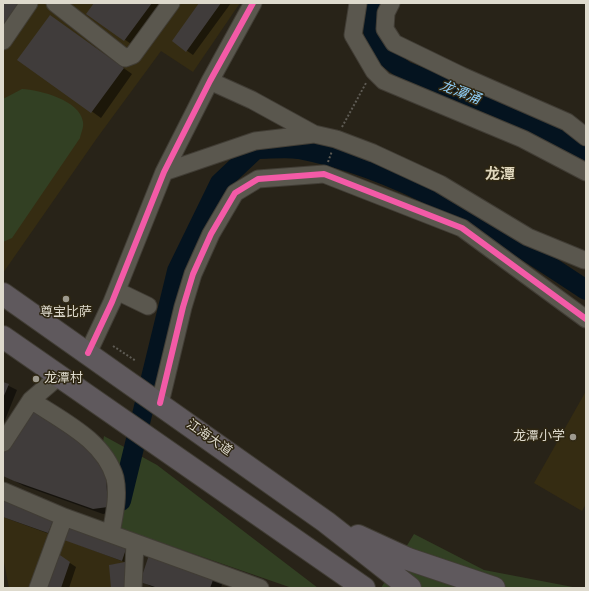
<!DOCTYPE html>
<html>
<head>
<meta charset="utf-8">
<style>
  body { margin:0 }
  #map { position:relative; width:589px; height:591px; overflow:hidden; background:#282318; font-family:"DejaVu Sans",sans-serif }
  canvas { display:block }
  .frame { position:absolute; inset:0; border:4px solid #dedacd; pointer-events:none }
</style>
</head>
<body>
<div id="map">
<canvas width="589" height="591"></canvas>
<div class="frame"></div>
</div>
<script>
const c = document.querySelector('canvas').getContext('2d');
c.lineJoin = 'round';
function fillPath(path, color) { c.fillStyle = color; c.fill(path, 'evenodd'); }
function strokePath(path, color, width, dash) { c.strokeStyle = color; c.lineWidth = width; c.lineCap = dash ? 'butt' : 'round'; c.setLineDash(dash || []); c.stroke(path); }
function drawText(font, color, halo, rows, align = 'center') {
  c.font = font + ' "DejaVu Sans","Noto Sans SC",sans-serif'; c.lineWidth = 3; c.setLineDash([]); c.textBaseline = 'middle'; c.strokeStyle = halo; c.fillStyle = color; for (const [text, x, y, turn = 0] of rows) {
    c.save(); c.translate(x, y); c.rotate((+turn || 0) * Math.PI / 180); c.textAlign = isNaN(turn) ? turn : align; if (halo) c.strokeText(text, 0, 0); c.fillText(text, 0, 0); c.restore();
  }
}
const built = new Path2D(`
  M3 3H240L193 72 161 51 97 138 3 273Z
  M586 391V504L582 511 534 483Z
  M3 494 137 544 136 588H9L3 557Z`);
const green = new Path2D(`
  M22 89C40 90 80 100 83 122 84 127 81 133 80 138L12 238 3 242V99Z
  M104 436 157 465 318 588H292L119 528 102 447Z
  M414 534 484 570 578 588H381Z`);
const shadow = new Path2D(`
  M95 3H162L134 46 88 14Z
  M201 3H231L193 55 173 41Z
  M50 16 132 74 101 118 19 59Z
  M3 383 17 390 3 425Z
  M42 415 114 468 116 512 103 514 24 486 3 475V453Z
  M3 498 54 517 55 536 3 517Z
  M66 540 128 544 137 588H112L110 565 127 563Z
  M151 553 223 581 221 588H155L150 586 141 581Z
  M64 559 76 567 69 588H45Z`);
const river = new Path2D(`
  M372 3 370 9 376 49 405 71 496 107 550 132 586 157
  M121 501 177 271 220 183 256 149C270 149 286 147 299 149 407 170 496 231 586 290`);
const building = new Path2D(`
  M3 3H19L3 25Z
  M94 3H152L124 41 86 14Z
  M199 3H221L186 52 172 41Z
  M50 15 124 68 91 113 17 60Z
  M3 382 9 384 3 398Z
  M32 408 105 461 108 507 93 509 14 481 3 476V452Z
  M3 497 55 516 48 533 3 517Z
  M71 523 128 543 122 561 64 540Z
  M150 552 215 575 210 588H158L140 582Z
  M57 553 70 562 61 588H44Z
  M125 562 128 588H111L109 565Z`);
const path = new Path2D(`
  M342 127 366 83
  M328 162 332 151
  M113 346 136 361`);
const minor = new Path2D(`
  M55 3 125 58 133 55 171 3
  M358 3 353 35 374 71 384 81 523 139 586 172
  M391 3 386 13 385 29 394 43 462 76 567 122 586 137
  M3 41 29 3
  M210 81 252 100 314 134 336 139 373 153 440 184 528 237 584 260
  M164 172 255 141 314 134
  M117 291 148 306
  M88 353 112 302 164 172 210 81 253 3
  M31 400C62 421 104 440 115 478 119 496 114 516 111 533
  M160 403 183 307 193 274 211 234 235 193 258 179 324 174 462 228 586 319
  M3 443 31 400 59 376
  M3 491 64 517 260 588
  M38 588 64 517
  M133 588 135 543`);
const highway = new Path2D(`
  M3 294 326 522 410 588
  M3 337 364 588
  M358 536 408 559 494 588`);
const cycleway = new Path2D(`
  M88 353 112 302 164 172 210 81 253 3
  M160 403 183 307 193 274 211 234 235 193 258 179 324 174 462 228 586 319`);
const markers = [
  [66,299,4,"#9e9a8e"],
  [36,379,4,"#9e9a8e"],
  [573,437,4,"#9e9a8e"]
];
const poiNames = [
  ["尊宝比萨",66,313],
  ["龙潭村",44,379,"left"],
  ["龙潭小学",565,437,"right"]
];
const streetNames = [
  ["江海大道",209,438,35]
];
const waterNames = [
  ["龙潭涌",460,93,21]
];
const quarterNames = [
  ["龙潭",500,175]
];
fillPath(built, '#352c12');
fillPath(green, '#324023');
fillPath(shadow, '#0007');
strokePath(river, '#04131f', 20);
fillPath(building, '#403c3b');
strokePath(minor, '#413d35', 19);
strokePath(highway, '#413d35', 24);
strokePath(path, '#5e5b54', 2, [2, 2]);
strokePath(minor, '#5a574e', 17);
strokePath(highway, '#5f595d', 22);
strokePath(cycleway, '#f35aa7', 6);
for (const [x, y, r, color] of markers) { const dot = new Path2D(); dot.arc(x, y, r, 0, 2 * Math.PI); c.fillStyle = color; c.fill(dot); strokePath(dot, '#2e2612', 1.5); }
drawText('13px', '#dedacd', '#2e2612', poiNames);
drawText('13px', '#dedacd', '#2e2612', streetNames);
drawText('italic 14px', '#8fcef8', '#2e2612', waterNames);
drawText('bold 15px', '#dfd6bc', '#2e2612', quarterNames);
</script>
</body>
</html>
